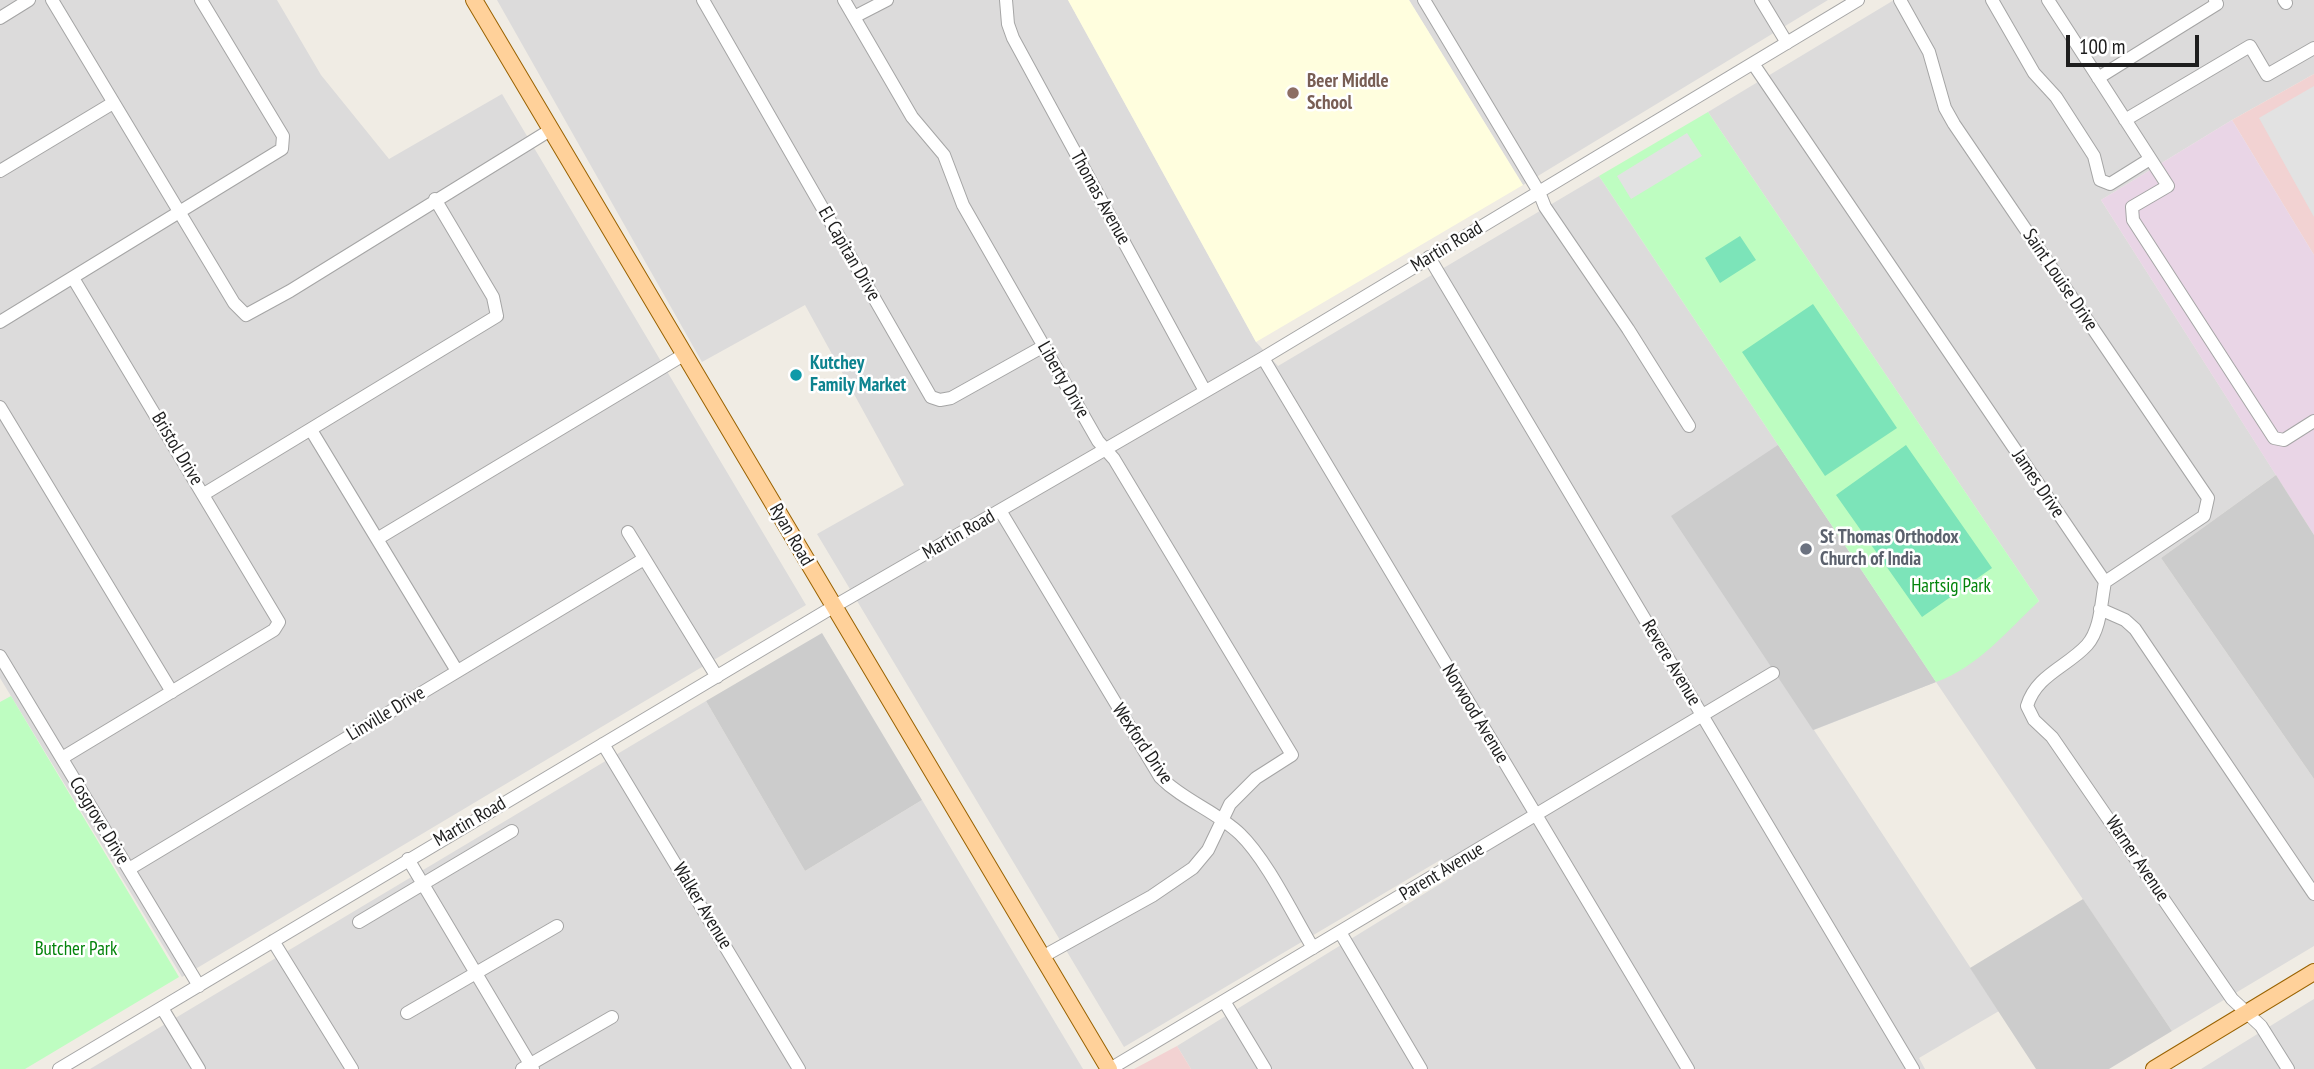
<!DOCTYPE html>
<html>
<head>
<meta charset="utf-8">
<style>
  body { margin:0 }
  #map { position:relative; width:2314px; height:1069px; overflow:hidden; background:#f0ece4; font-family:"PT Sans Narrow",sans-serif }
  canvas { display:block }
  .scale { position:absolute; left:2066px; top:35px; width:133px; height:32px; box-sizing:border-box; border:4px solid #1e1e1e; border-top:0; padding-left:9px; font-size:21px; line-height:24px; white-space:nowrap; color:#1e1e1e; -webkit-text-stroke:5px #fff; paint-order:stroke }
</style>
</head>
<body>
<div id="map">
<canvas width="2314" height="1069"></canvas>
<div class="scale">100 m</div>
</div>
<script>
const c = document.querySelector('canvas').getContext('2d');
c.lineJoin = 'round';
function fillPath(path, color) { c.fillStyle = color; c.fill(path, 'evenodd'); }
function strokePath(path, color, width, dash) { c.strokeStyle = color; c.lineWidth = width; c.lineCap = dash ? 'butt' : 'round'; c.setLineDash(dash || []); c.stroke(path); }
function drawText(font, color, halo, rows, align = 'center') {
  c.font = font + ' "PT Sans Narrow",sans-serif'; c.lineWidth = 5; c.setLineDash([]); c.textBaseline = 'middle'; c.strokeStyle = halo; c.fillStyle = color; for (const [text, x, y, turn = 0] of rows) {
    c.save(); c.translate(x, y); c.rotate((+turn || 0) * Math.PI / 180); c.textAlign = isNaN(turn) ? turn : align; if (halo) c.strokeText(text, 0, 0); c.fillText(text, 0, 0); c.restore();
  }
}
const residential = new Path2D(`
  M0 0H277L321 75 389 159 502 94 806 605 182 977 0 678Z
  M497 0H1068L1256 342 1278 366 1599 176 1936 682 2039 601 1708 112 1894 0H2314V74L2232 120 2101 200 2276 475 2161 558 2314 779V946L2172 1031 1936 682 1814 730 1999 1011 1919 1058 1925 1069H1191L1177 1046 1453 876 1442 859 1124 1047 817 534 904 485 805 305 702 362Z
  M1409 0H1828L1523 185Z
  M706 701 805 871 922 800 1083 1069H90Z
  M2314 999V1069H2201L2309 1002Z`);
const commercial = new Path2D(`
  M2314 74V255L2232 120Z
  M1177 1046 1191 1069H1134Z`);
const industrial = new Path2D(`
  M2232 120 2314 255V535L2101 200Z`);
const education = new Path2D(`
  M1068 0H1409L1523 185 1256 342Z`);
const religious = new Path2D(`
  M1778 445 1936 682 1813 730 1671 516Z
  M2276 475 2314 535V779L2161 558Z
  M822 633 922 800 805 871 706 701Z
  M2083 899 2172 1031 2109 1069H2036L1970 968Z`);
const park = new Path2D(`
  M1708 112 2039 601C2007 631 1978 667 1936 682L1599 176Z
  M11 696 179 977 25 1069H0V702Z`);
const pitch = new Path2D(`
  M1740 236 1756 260 1720 283 1705 258Z
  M1813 304 1897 428 1825 476 1742 352Z
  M1906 445 1992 568 1922 617 1836 495Z`);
const parking = new Path2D(`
  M2314 86V217L2259 118Z
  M1687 133 1702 156 1631 199 1617 176Z`);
const minor = new Path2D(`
  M52 0 234 303 246 315 290 291 552 129
  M703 0 931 397 940 400 951 398 1044 346
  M844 0 912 117 944 155 963 205 1098 441 1114 459 1292 755 1256 778 1230 804 1208 850 1193 868 1152 896 1042 957
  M1006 0 1008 24 1013 38 1205 391
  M1424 0 1539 192 1545 207 1628 329 1689 426
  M1761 0 1787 43
  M1900 0 1929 52 1945 108 1954 124 2208 498 2204 516 2105 582
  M1992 0 2034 73 2056 97 2094 156 2100 180 2110 184 2150 159
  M2048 0 2168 186 2132 207 2133 220 2274 438 2284 440 2314 421
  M2284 0 2286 3
  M854 17 887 0
  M0 18 29 0
  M1754 65 2105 582C2101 602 2101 629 2087 645 2067 667 2036 675 2027 706L2034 720 2052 737 2232 999 2261 1026 2288 1069
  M2098 78 2217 4 2215 0
  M2125 120 2250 46 2267 75 2314 48
  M0 171 113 103
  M1429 257 1913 1069
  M0 322 282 149 283 136 201 0
  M1263 358 1688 1069
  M0 407 172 692
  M311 430 457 671
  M204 494 497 316 493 297 435 199
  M1001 512 1160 777C1184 801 1216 811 1240 834 1267 860 1293 915 1313 948
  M628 532 717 677
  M377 539 685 354
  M2100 609 2125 620 2135 629 2314 894
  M0 656 199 986
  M603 744 799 1069
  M62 758 274 630 279 622 73 278
  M408 859 533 1069
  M129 869 644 559
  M359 922 512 831
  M1340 932 1421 1069
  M273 941 352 1069
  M1224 1001 1265 1069
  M162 1008 199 1069
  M407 1013 557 926
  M59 1069 833 607 1263 358 1858 0
  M522 1069 612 1017
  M1110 1069 1773 673`);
const major = new Path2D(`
  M474 0 1109 1069
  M2154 1069 2314 972`);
const markers = [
  [1293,93,7,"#8d6e63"],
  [796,375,7,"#0f9aa8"],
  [1806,549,7,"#6b7280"]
];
const educationNames = [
  ["Beer Middle",1307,82],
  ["School",1307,104]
];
const streetNames = [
  ["Thomas Avenue",1100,198,61],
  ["Martin Road",1447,247,-31],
  ["El Capitan Drive",849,254,60],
  ["Saint Louise Drive",2060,280,56],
  ["Liberty Drive",1063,380,60],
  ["Bristol Drive",177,449,59],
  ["James Drive",2038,484,56],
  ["Ryan Road",791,535,60],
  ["Martin Road",959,535,-30],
  ["Revere Avenue",1671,663,59],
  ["Linville Drive",386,714,-31],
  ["Norwood Avenue",1475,714,59],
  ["Wexford Drive",1142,744,56],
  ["Cosgrove Drive",99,821,59],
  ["Martin Road",470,822,-30],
  ["Warner Avenue",2137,859,56],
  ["Parent Avenue",1442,872,-31],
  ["Walker Avenue",702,906,59]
];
const cultureNames = [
  ["Kutchey",810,364],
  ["Family Market",810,386]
];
const worshipNames = [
  ["St Thomas Orthodox",1820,538],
  ["Church of India",1820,560]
];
const parkNames = [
  ["Hartsig Park",1951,587],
  ["Butcher Park",76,950]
];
fillPath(residential, '#dcdbdb');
fillPath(commercial, '#f2d2d2');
fillPath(industrial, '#e9d5e6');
fillPath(education, '#fffede');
fillPath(religious, '#ccc');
fillPath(park, '#befdc1');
fillPath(pitch, '#7ce4b9');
fillPath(parking, '#e2e2e2');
strokePath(minor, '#a5a5a5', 14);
strokePath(major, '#996200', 18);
strokePath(minor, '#fff', 12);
strokePath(major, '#ffd19a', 16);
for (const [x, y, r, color] of markers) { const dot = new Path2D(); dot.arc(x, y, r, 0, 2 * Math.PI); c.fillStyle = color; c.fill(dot); strokePath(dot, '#fff', 2.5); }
drawText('bold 19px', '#785e54', '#fff', educationNames, 'left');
drawText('19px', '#1e1e1e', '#fff', streetNames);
drawText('bold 19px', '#0d838f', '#fff', cultureNames, 'left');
drawText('bold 19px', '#5b616d', '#fff', worshipNames, 'left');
drawText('19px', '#04840c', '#fff', parkNames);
</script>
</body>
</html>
